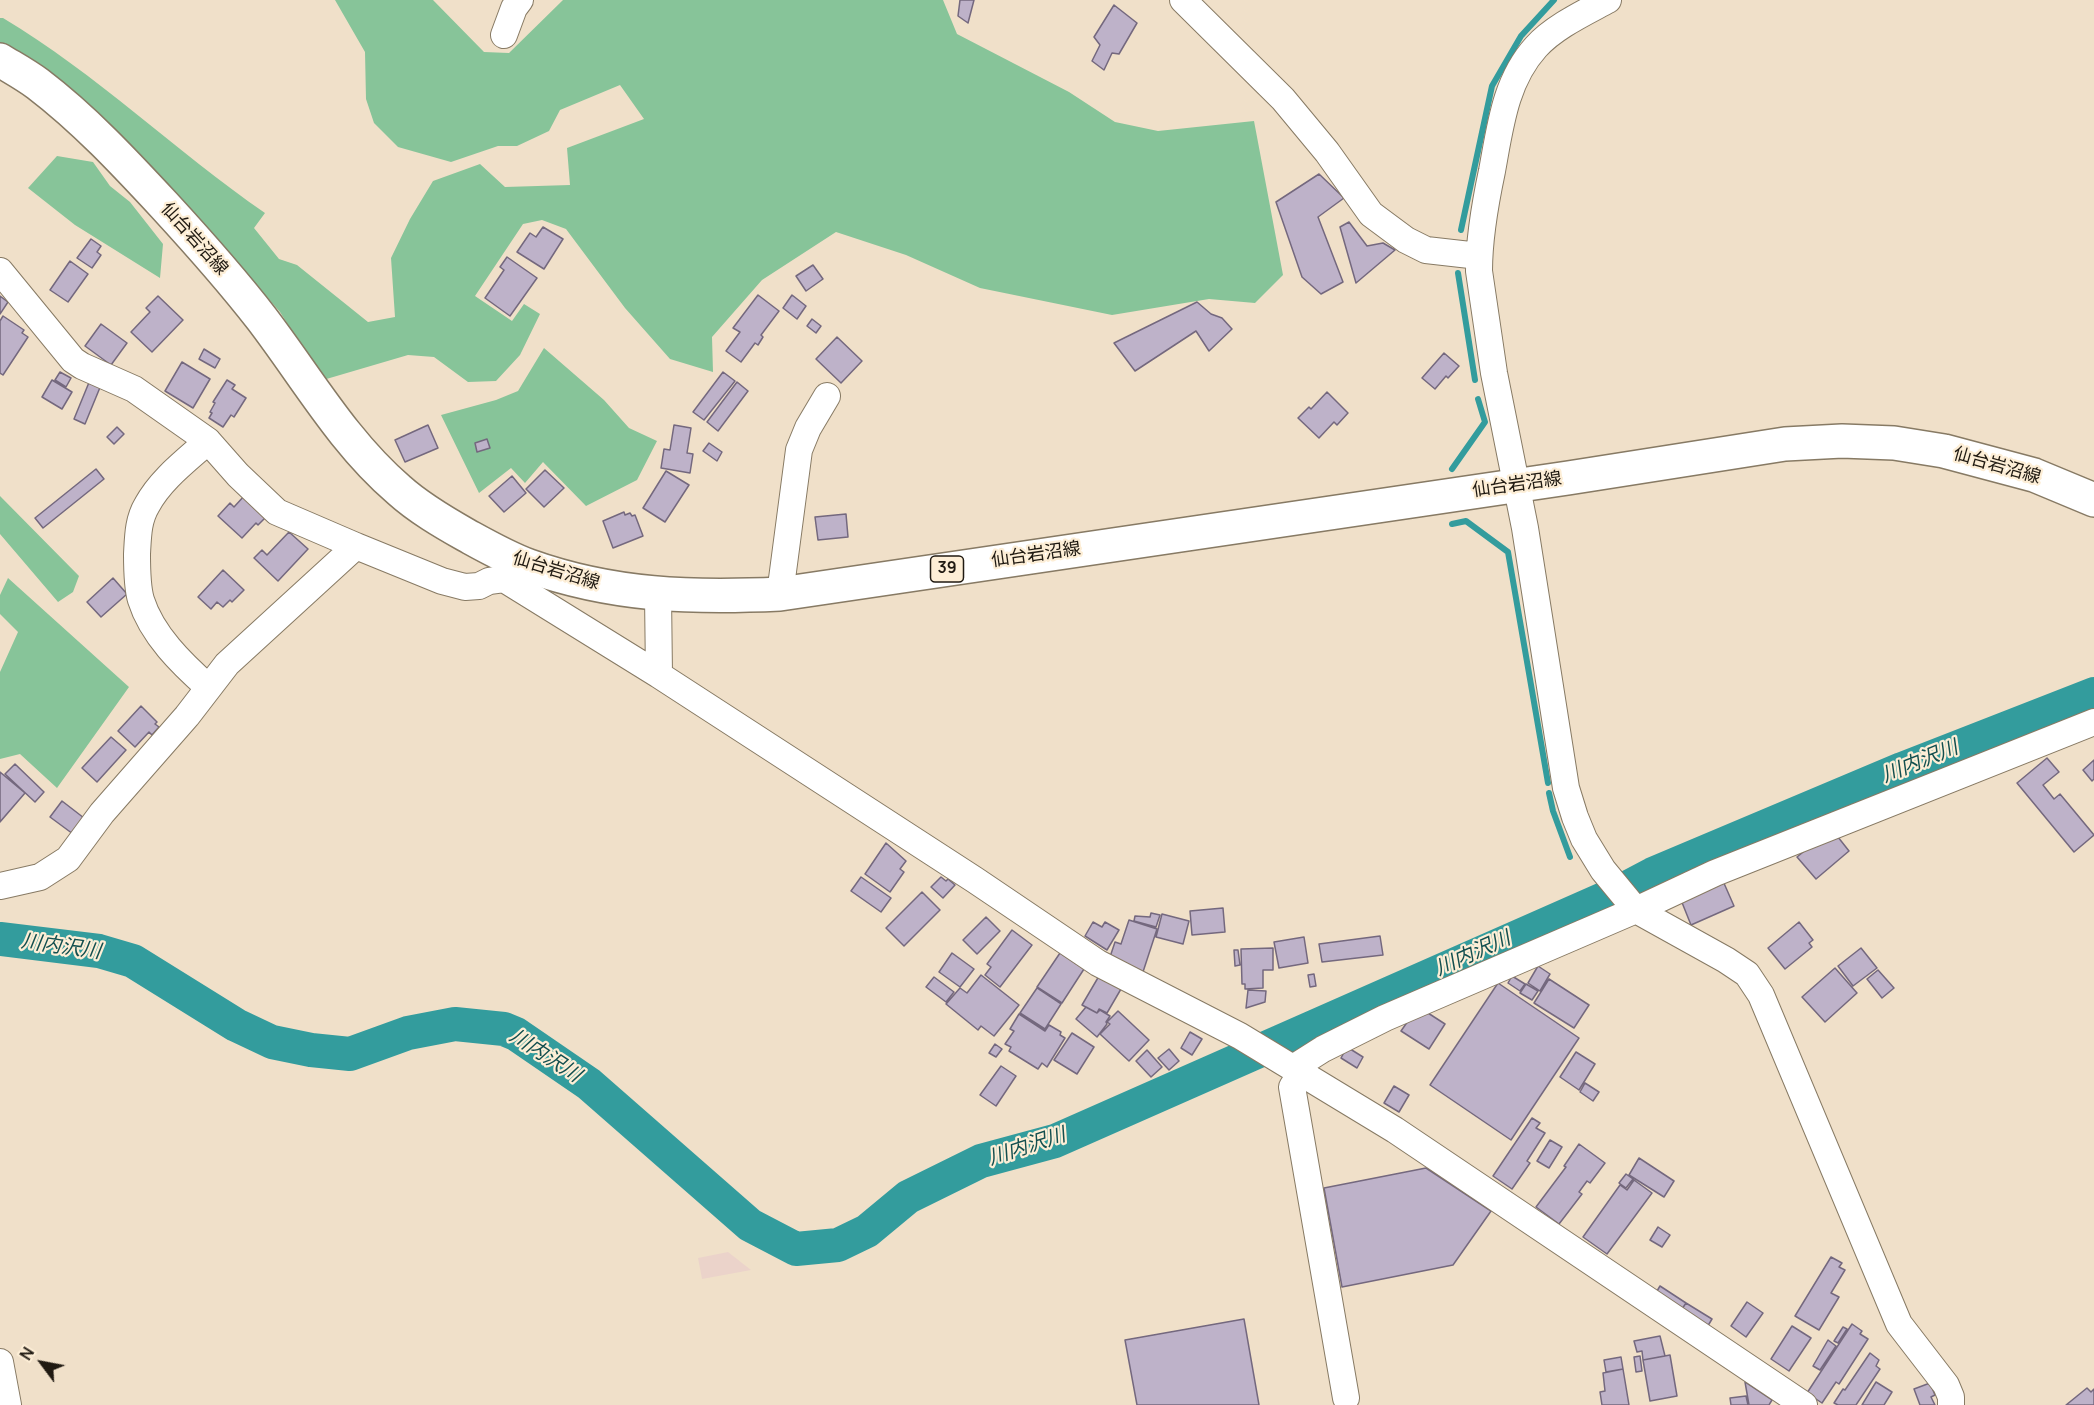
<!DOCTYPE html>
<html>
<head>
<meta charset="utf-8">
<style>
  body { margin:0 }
  #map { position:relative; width:2094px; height:1405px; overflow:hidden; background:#f0e0c9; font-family:Manrope,sans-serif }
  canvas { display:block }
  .north { position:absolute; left:12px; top:1333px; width:60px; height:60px; -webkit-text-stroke:4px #fdeed6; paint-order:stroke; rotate:302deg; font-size:16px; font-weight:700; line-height:24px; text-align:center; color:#201a12 }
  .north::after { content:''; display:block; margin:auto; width:21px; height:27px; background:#201a12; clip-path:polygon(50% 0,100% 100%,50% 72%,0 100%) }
</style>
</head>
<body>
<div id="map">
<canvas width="2094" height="1405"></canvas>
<div class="north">N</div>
</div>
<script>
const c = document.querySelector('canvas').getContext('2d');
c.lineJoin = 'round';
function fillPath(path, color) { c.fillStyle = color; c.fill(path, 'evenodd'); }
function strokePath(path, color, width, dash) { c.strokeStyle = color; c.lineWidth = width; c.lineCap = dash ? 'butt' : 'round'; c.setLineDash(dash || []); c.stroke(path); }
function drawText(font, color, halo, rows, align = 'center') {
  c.font = font + ' Manrope,"Noto Sans JP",sans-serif'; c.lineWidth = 4.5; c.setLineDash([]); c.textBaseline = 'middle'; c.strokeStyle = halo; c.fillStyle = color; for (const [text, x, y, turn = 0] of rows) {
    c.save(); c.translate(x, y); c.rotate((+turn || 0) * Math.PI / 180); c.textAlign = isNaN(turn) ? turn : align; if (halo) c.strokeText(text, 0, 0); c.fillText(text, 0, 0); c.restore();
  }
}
const industrial = new Path2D(`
  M728 1252 751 1270 702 1279 698 1258Z`);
const green = new Path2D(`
  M335 0H433L484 52 509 53 563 0H943L957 34 1069 92 1115 122 1158 131 1254 121 1283 275 1255 303 1209 299 1112 315 980 288 906 255 836 232 762 280 712 337 713 372 670 359 625 308 566 229 542 220 523 224 475 296 512 321 524 304 540 314 520 355 496 381 468 382 434 357 408 355 323 380 280 312 200 221 0 44V18H3C97 74 175 151 265 213L254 228 279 259 297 265 368 322 395 317 391 258 410 219 433 181 480 164 505 187 570 185 567 148 644 119 620 85 560 110 549 131 517 146H498L451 162 398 147 374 123 366 99 365 52Z
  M57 156 93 162 110 186 130 202 163 244 160 278 75 225 28 188Z
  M544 348 604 400 629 428 657 441 637 480 586 506 543 462 525 483 511 468 479 493 441 415 496 400 518 391Z
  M0 496 79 576 73 592 58 602 0 534Z
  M8 578 129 687 57 788 20 754 0 759V672L18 632 0 614V595Z`);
const stream = new Path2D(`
  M1461 230 1492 86 1521 36 1554 0
  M1458 273 1475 380
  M1452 469 1485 422 1478 399
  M1452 524 1466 521 1508 552 1548 783
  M1549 793 1553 811 1570 857
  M1595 891 1603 899`);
const river = new Path2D(`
  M0 939 99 951 133 961 236 1025 272 1042 311 1050 350 1054 408 1033 455 1024 504 1029 516 1034 589 1084 750 1225 796 1249 838 1245 867 1231 908 1197 981 1161 1055 1141 1617 893 1653 874 1902 769 2094 694`);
const building = new Path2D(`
  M960 0H974L968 23 958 16Z
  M1114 5 1137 23 1119 54 1112 53 1104 70 1092 61 1100 45 1094 37Z
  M1319 174 1344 198 1318 217 1343 282 1321 294 1302 277 1276 202Z
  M1349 222 1367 246 1383 243 1395 250 1356 283 1340 227Z
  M543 227 563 239 544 269 517 252 530 233 536 237Z
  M91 239 101 246 97 252 101 255 92 268 77 258Z
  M507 257 537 278 510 316 485 298 504 270 500 267Z
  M70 261 88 274 68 302 50 290Z
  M813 265 823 279 806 291 796 276Z
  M758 295 779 311 761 335 763 337 758 345 755 343 741 362 726 351 740 332 733 328Z
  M792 295 806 306 797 319 783 308Z
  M0 296 8 302 0 314Z
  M158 296 183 320 152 352 131 332 150 312 146 308Z
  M1197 302 1211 314 1222 318 1232 329 1209 351 1196 331 1135 371 1114 343Z
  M3 316 24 330 22 333 28 337 3 375 0 373V321Z
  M812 319 821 326 816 333 807 326Z
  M101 324 127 343 111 365 85 346Z
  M837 337 862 361 841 383 816 359Z
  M204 349 220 359 215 368 199 359Z
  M1444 353 1459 366 1448 378 1446 376 1435 389 1422 378Z
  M182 362 210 379 193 408 165 391Z
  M60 372 71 378 66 387 55 380Z
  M723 372 735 381 704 420 693 412Z
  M52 380 72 392 62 409 42 397Z
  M90 380 101 385 85 424 74 419Z
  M227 380 235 385 232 389 246 398 234 417 231 415 223 427 209 418 212 413 210 412 215 403 213 402Z
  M737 382 748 391 718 431 707 422Z
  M1327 392 1348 413 1337 425 1334 422 1319 438 1298 418 1309 407 1311 409Z
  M428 425 438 448 405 462 395 440Z
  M674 425 691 428 687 453 693 454 690 473 661 468 664 449 670 450Z
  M117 427 124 434 114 444 107 437Z
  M487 439 490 448 477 452 475 443Z
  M709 443 722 452 717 461 703 451Z
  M96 469 104 479 43 528 35 518Z
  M545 470 564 488 544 507 526 489Z
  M666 471 689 485 665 522 643 508Z
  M512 476 526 493 504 512 489 496Z
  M245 495 268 515 258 525 256 523 242 538 218 516 230 503 234 507Z
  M624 512 625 515 630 513 632 516 635 515 643 536 613 548 603 521Z
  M846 514 848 537 818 540 815 517Z
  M289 532 308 549 278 581 254 558 262 550 267 555Z
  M223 570 244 590 232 602 230 600 223 607 217 602 211 609 198 597Z
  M113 578 127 594 101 617 87 602Z
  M141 706 157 722 155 724 159 727 152 735 149 732 135 747 118 731Z
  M111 737 126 750 97 782 82 768Z
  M2047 758 2059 772 2043 785 2054 799 2060 794 2094 835 2074 852 2017 783Z
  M2094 760V779L2092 781 2083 770Z
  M15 764 44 792 35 802 5 774Z
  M0 772 25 793 0 822Z
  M62 801 84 818 73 834 50 817Z
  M1834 832 1849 851 1816 879 1797 857 1824 835Z
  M886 843 906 861 900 869 904 872 890 892 865 874Z
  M861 877 891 898 881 912 851 891Z
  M941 877 946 881 948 879 955 885 943 898 931 887Z
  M1723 881 1734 906 1691 925 1681 900Z
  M922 892 940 910 904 946 886 928Z
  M1223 908 1225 932 1192 935 1190 911Z
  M1151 913 1160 915 1156 927 1134 921 1135 916 1150 917Z
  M1162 914 1189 921 1183 944 1156 937Z
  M986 917 1000 931 977 954 963 940Z
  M1129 920 1157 929 1142 975 1110 957 1115 942 1121 944Z
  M1093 922 1102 927 1105 922 1119 930 1107 950 1085 936Z
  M1799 922 1813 940 1809 943 1812 947 1785 969 1768 948Z
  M1012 930 1032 945 1000 987 985 975 991 967 987 964Z
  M1380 936 1383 955 1322 962 1319 944Z
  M1304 937 1308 963 1279 968 1274 942Z
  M1273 948V970H1263V988L1245 989V984H1242L1241 949Z
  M1861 948 1877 968 1853 986 1838 966Z
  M1234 950H1238L1240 965 1235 966Z
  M952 953 974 969 960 987 939 972Z
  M1060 953 1084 969 1062 1003 1037 987Z
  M1538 966 1550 974 1540 991 1528 983Z
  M1835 968 1857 993 1825 1022 1802 997Z
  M1878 970 1894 988 1882 998 1867 979Z
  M1314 974 1316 986 1310 987 1308 975Z
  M981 975 1019 1005 994 1036 981 1026 978 1030 946 1004 960 988 967 993Z
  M1099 976 1121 989 1107 1013 1099 1009 1097 1013 1082 1005Z
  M1512 976 1525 984 1520 991 1508 983Z
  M934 977 954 992 946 1002 926 987Z
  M1549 979 1589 1005 1574 1028 1534 1003Z
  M1498 983 1579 1038 1511 1140 1430 1085Z
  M1526 984 1538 991 1532 1000 1520 993Z
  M1037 988 1061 1004 1045 1029 1020 1013Z
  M1248 990 1266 991 1265 1002 1246 1008Z
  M1086 1007 1097 1013 1100 1010 1110 1016 1106 1022 1107 1024 1097 1037 1076 1019Z
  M1118 1011 1149 1040 1129 1061 1100 1034 1110 1024 1107 1022Z
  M1428 1013 1445 1024 1429 1049 1401 1031 1408 1021Z
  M1019 1014 1045 1031 1049 1025 1061 1032 1060 1035 1065 1038 1047 1067 1042 1063 1038 1069 1009 1051 1011 1047 1005 1044 1014 1031 1010 1029Z
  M1190 1032 1202 1039 1192 1055 1181 1048Z
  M1072 1033 1094 1047 1077 1074 1054 1060Z
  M995 1044 1002 1049 996 1057 989 1053Z
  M1347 1047 1363 1057 1357 1068 1341 1058Z
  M1169 1049 1179 1061 1169 1070 1158 1058Z
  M1147 1050 1162 1067 1151 1077 1136 1061Z
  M1576 1052 1595 1064 1579 1090 1560 1077Z
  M1001 1066 1016 1076 996 1106 980 1095Z
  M1585 1083 1599 1092 1593 1101 1580 1092Z
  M1394 1086 1409 1095 1399 1112 1384 1103Z
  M1532 1118 1540 1123 1536 1128 1545 1133 1527 1161 1530 1163 1512 1189 1493 1176Z
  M1550 1140 1562 1147 1549 1168 1537 1161Z
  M1579 1144 1605 1163 1590 1183 1587 1181 1579 1192 1582 1194 1559 1224 1536 1207 1566 1167 1564 1166Z
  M1639 1158 1674 1181 1664 1197 1629 1175Z
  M1426 1168 1491 1211 1453 1265 1342 1287 1324 1188Z
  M1626 1174 1633 1179 1626 1188 1619 1183Z
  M1634 1180 1652 1193 1607 1254 1583 1237 1620 1185 1627 1190Z
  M1658 1227 1670 1235 1662 1247 1650 1240Z
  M1831 1257 1842 1263 1839 1267 1845 1270 1831 1293 1839 1297 1819 1330 1795 1316Z
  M1660 1286 1686 1303 1680 1312 1654 1296Z
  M1747 1302 1763 1313 1746 1337 1731 1326Z
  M1686 1303 1712 1319 1706 1329 1680 1312Z
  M1244 1319 1259 1405H1137L1125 1340Z
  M1852 1324 1862 1331 1860 1334 1868 1339 1839 1384 1836 1382 1822 1403 1807 1393Z
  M1792 1326 1811 1338 1789 1371 1771 1359Z
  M1843 1327 1847 1329 1838 1343 1834 1341Z
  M1660 1336 1665 1356 1643 1360 1642 1351 1637 1352 1634 1341Z
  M1828 1340 1836 1346 1820 1370 1813 1366Z
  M1870 1353 1879 1360 1876 1366 1880 1369 1856 1405H1838L1834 1403 1843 1389 1845 1390Z
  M1670 1355 1677 1396 1650 1401 1643 1360Z
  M1640 1356 1642 1371 1636 1372 1634 1357Z
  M1621 1357 1623 1369 1606 1372 1604 1360Z
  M1623 1369 1629 1405H1602L1600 1392 1605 1391 1603 1373Z
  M1745 1382 1772 1400 1769 1405H1749Z
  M1876 1382 1892 1392 1884 1405H1862Z
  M1930 1383 1935 1395 1931 1397 1935 1405H1920L1914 1389Z
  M2087 1388 2091 1392 2094 1389V1405H2066Z
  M1746 1396 1748 1405H1731L1730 1398Z`);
const minor = new Path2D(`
  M1183 0 1283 99 1327 152 1371 214 1406 240 1426 250 1479 256
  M1608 0C1584 13 1554 27 1536 47 1505 81 1500 128 1492 171 1485 204 1479 237 1479 271L1494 373 1525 528 1566 788 1575 817 1584 839 1603 870 1636 910 1726 960 1747 974 1761 995 1899 1324 1946 1385 1951 1397V1405
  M504 35 514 8 520 0
  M0 271 73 360 82 366 134 389 208 441 238 475 277 512 356 546
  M208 441C187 460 161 479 147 505 138 520 138 536 137 554 137 568 137 587 141 600 152 635 182 664 208 687
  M780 594 799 450 808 428 827 396
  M658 595 659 675 975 880 1098 963 1240 1036 1395 1130 1804 1405
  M0 886 40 877 68 859 102 813 187 716 227 664 356 546 442 581 465 587 479 586 489 581 504 579 659 675
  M1293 1068 1323 1049 1385 1018 1636 910 1715 873 2094 722
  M1301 1073 1292 1087 1346 1398
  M0 1362 8 1405`);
const major = new Path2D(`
  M0 60C13 68 26 75 38 84 84 119 125 163 164 205 198 242 231 279 262 319 307 378 343 442 399 490 419 508 443 522 466 535 486 546 507 558 529 566 613 596 692 598 780 594L1568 478 1785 444 1842 441 1894 443 1944 451 2034 475 2094 500`);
const shields = [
  [947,569,33]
];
const shieldNames = [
  ["39",947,569]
];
const streetNames = [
  ["仙台岩沼線",194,239,48],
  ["仙台岩沼線",1997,466,16],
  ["仙台岩沼線",1517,485,-8],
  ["仙台岩沼線",1036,555,-8],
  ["仙台岩沼線",556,571,17]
];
const waterNames = [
  ["川内沢川",1920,762,-22],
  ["川内沢川",61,947,8],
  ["川内沢川",1473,954,-24],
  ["川内沢川",545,1056,33],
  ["川内沢川",1027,1147,-18]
];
fillPath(industrial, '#ebd3ca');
fillPath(green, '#87c499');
strokePath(stream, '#339c9d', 6);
strokePath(river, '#339c9d', 34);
fillPath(building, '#beb2c9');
strokePath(building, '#74687e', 1.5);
strokePath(minor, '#877a64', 28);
strokePath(major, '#877a64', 36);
strokePath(minor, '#fff', 26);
strokePath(major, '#fff', 33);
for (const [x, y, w] of shields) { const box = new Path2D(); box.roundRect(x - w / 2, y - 13, w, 26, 4.5); c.fillStyle = '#fdeed6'; c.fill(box); strokePath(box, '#201a12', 1.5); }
drawText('bold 16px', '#201a12', null, shieldNames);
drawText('18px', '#201a12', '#fdeed6', streetNames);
drawText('italic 20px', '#134f4f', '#fdeed6', waterNames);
</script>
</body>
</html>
